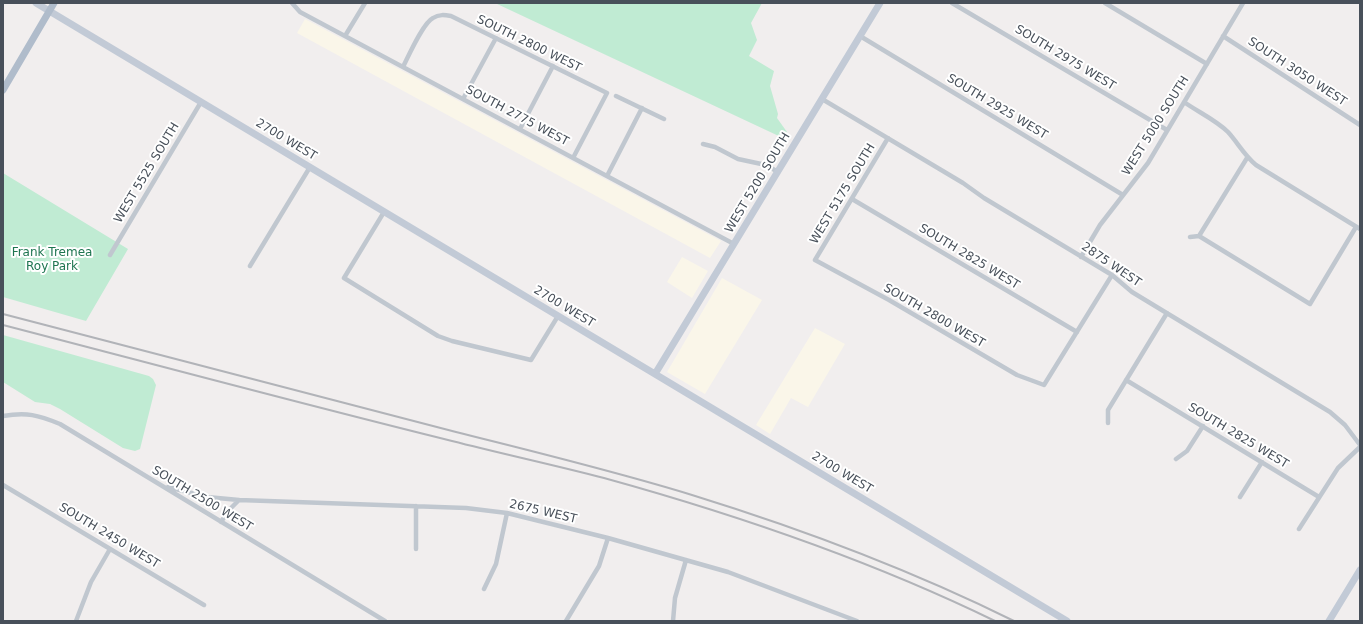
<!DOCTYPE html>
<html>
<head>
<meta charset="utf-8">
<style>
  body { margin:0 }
  #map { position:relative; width:1363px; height:624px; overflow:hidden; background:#f1eeee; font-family:"DejaVu Sans",sans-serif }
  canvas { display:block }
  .frame { position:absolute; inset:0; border:4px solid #48505a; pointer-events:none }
</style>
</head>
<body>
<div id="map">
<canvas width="1363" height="624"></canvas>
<div class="frame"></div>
</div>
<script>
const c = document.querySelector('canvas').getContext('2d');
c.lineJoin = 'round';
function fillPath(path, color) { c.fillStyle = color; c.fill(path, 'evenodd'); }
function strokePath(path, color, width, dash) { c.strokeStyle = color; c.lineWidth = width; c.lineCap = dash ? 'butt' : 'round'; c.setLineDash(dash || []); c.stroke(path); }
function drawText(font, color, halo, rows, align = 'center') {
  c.font = font + ' "DejaVu Sans",sans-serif'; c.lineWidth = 4; c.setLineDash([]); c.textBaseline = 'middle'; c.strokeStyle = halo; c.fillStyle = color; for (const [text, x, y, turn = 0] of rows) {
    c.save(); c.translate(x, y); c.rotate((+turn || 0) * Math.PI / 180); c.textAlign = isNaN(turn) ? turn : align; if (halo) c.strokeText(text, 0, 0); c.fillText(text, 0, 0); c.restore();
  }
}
const commercial = new Path2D(`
  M305 19 721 241 710 258 297 33Z
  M682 257 708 271 692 298 667 282Z
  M722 278 762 300 705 394 667 372Z
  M815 328 845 344 808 407 791 398 770 434 756 425Z`);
const green = new Path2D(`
  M495 3H762L751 23 757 40 749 56 774 71 770 86 778 114 777 118 787 132 783 138Z
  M3 173 128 249 86 321 3 297Z
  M3 335 149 376 153 379 156 385 140 449 135 451 123 448 60 409 50 404 35 402 3 382Z`);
const street = new Path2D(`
  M292 3 300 12 734 244
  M952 3 1167 130
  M1105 3 1207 64
  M345 36 365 3
  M860 36 1123 195
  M1223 36 1360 125
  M403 67C409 55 423 23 433 18 439 14 445 15 451 16L607 93 573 158
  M616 96 664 119
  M463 99 496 38
  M822 99 963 183 984 198 1112 275 1132 292 1330 412 1345 425 1360 445
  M1184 102C1198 112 1216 120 1228 132 1238 143 1244 155 1256 165L1360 229
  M520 129 553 66
  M888 138 815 260 889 300 1017 375 1044 385 1112 275
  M703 144 715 147 738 159 766 165 778 172
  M607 176 642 108
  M852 199 1077 332
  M384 212 344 278 438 336 452 341 531 360 558 316
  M1199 236 1310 304
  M1199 236 1247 158
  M1190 237 1199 236
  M110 255 201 102
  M1081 257 1100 225 1148 163 1243 3
  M250 266 310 167
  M1310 304 1356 227
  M1126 380 1319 497
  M3 416C27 412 38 415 60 424L385 621
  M1108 423V410L1167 313
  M1176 459 1187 451 1203 426
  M3 485 204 605
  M168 487 207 497 239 500
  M1240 497 1262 462
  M221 522 229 510 239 500 466 508 507 513 608 538 728 572 857 621
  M1299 529 1338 468 1360 447
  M416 549V506
  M484 589 496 564 507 513
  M76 621 91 582 110 549
  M566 621 599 566 608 538
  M673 621 675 598 686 560`);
const secondary = new Path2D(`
  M36 3 1067 621
  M655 374 880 3
  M1329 621 1360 570`);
const primary = new Path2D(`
  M3 90 54 3`);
const rail = new Path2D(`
  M3 314C154 353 305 392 456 432 535 452 614 471 692 495 802 529 911 570 1014 621
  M3 325C153 364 302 404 452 441 503 454 554 465 604 478 738 515 870 560 995 621`);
const streetNames = [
  ["SOUTH 2800 WEST",529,44,26],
  ["SOUTH 2975 WEST",1065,58,31],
  ["SOUTH 3050 WEST",1297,72,33],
  ["SOUTH 2925 WEST",997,107,31],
  ["SOUTH 2775 WEST",517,116,28],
  ["WEST 5000 SOUTH",1156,126,-58],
  ["2700 WEST",286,140,31],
  ["WEST 5525 SOUTH",147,173,-59],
  ["WEST 5200 SOUTH",758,183,-59],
  ["WEST 5175 SOUTH",843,194,-59],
  ["SOUTH 2825 WEST",969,257,31],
  ["2875 WEST",1111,265,34],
  ["2700 WEST",564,307,31],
  ["SOUTH 2800 WEST",934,316,30],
  ["SOUTH 2825 WEST",1238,436,31],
  ["2700 WEST",842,473,31],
  ["SOUTH 2500 WEST",202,499,31],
  ["2675 WEST",543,512,13],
  ["SOUTH 2450 WEST",109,536,31]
];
const parkNames = [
  ["Frank Tremea",52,253],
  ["Roy Park",52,267]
];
fillPath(commercial, '#faf6e9');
fillPath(green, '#c0ebd3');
strokePath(street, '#c0c7cf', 4.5);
strokePath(secondary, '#c2cad6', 7);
strokePath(primary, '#b0bccb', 7);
strokePath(rail, '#b1b3b8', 2);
drawText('12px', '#48505a', '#fff', streetNames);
drawText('12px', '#1e7550', '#fff', parkNames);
</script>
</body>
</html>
